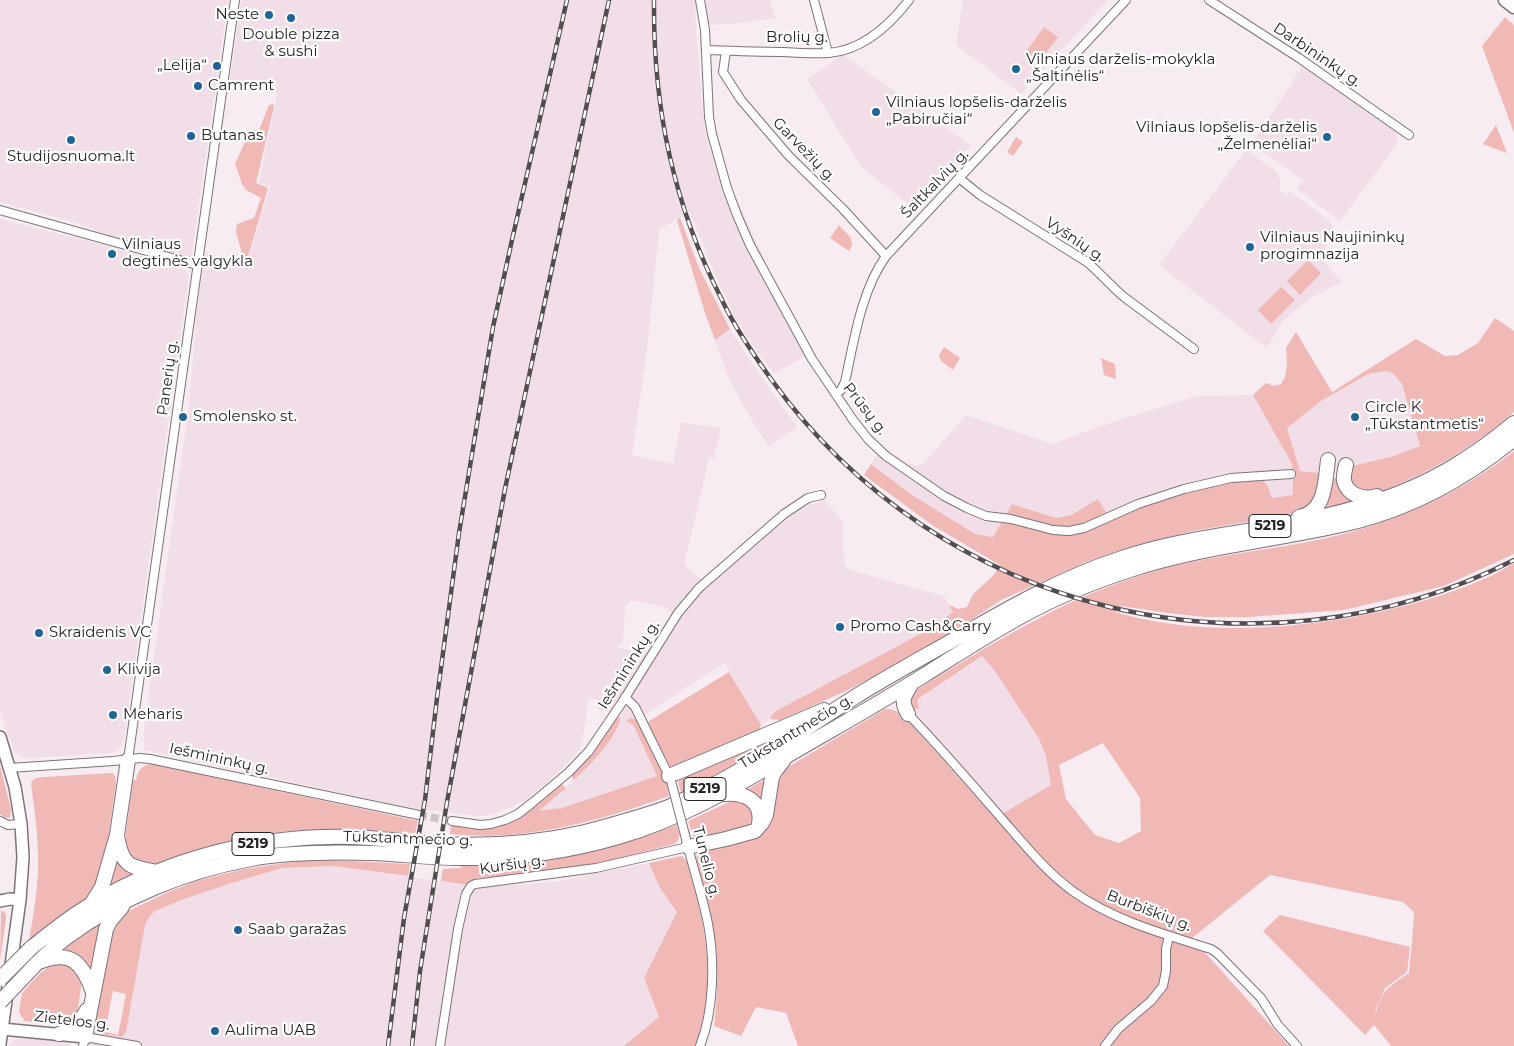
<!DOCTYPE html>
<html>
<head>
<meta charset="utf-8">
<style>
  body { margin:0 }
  canvas { display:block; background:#f8ecf3 }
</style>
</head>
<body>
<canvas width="1514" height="1046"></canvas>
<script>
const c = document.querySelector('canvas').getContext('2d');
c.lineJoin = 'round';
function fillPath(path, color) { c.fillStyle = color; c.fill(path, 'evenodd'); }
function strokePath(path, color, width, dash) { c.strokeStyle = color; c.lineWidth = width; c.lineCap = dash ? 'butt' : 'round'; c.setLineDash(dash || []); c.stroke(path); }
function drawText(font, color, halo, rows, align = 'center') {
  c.font = font + ' Montserrat,sans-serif'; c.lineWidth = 4.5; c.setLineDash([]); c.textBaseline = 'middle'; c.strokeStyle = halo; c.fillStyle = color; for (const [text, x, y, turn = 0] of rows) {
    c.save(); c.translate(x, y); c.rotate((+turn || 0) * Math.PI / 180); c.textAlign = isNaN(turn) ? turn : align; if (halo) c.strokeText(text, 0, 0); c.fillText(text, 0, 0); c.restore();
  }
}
const built = new Path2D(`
  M0 0H228L192 253 191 256 186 258 114 237 80 224 0 202Z
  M241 0H695L696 32 705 131 724 196 733 192 760 249 776 290 811 353 774 374 752 344 734 315 719 284 690 213 659 229 648 343 632 455 673 464 681 422 721 428 714 459 708 458 705 477 684 564 702 580 779 516 824 500 843 521V547L846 569 944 596 954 612 935 626 774 712 770 719 761 725 725 663 637 720 631 719 626 722 632 725 657 776 562 808 538 812 566 788 597 758 619 726 629 687 612 713 597 709 598 700 588 698 583 740 580 749 562 769 527 800 496 813 481 816 416 809 144 750V728L189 404 197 309 205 253 248 260 270 187 259 183 277 94 268 85 230 79ZM638 601 664 607 674 615 651 652 618 648 619 644H623L625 611 626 605 630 602Z
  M706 0H770L776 18 731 24 708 25Z
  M963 0H1108L1021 94 956 45Z
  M842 55 849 59 971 145 913 208 861 167 807 79Z
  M1303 65 1397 130V144L1340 221 1297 189 1302 180 1252 144Z
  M1246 150 1277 172 1280 179V190L1287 195 1290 191 1331 222 1333 229 1321 258 1342 282 1311 298 1299 307 1282 322 1267 348 1159 265Z
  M0 219 58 234 77 238 183 268 189 275 124 740 121 747 114 753 29 758 22 757 15 752 13 748 0 711Z
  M730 329 751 362 797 427 769 447 745 409 728 377 715 340Z
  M1385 371 1393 373 1402 384 1420 446 1394 456 1356 465 1348 474 1300 471 1287 428 1321 401 1368 374Z
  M1253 395 1292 464 1293 495 1272 498 1266 483 1192 491 1135 509 1110 519 1098 499 1070 515 1056 518 1012 504 993 537 975 534 909 493 871 464 882 447 910 464 917 466 923 464 966 415 1053 444 1100 426 1197 396Z
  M982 656 995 671 1039 739 1046 756 1051 785 995 818 905 718 919 709 917 701 918 698 923 694Z
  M649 863 660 888 677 912 644 978 659 1017 624 1046H89L91 1032 121 1037 145 925 150 916 155 911 184 899 232 883 282 868 333 866 480 887 555 882Z
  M22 1038 65 1042 72 1046H9L14 1040Z`);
const green = new Path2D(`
  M1505 17 1514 25V133L1482 46Z
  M1044 27 1058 37 1039 62 1026 52Z
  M273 104 274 106 256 183 268 188 248 257 243 258 236 232 237 224 254 218 261 198 246 190 242 184 235 164 250 131 259 130 269 105Z
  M1496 125 1507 153 1483 144Z
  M1016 137 1023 142 1013 156 1007 152Z
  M680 218 699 268 730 329 715 340 705 313 677 220Z
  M839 225 851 238 852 245 849 251 830 238Z
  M1308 260 1321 273 1300 295 1287 281Z
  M1281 287 1295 300 1271 324 1258 310Z
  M1495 318 1514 331V412C1470 450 1424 476 1369 496L1349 484 1352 467 1356 465 1394 456 1420 446 1402 384 1393 373 1385 371 1368 374 1321 401 1287 428 1300 471 1321 473 1319 492 1305 512 1193 531 1137 545 1086 562 1001 600 965 624 887 670 846 691 780 720 770 719 774 712 935 626 953 612 949 605 959 609 967 607 973 594 993 576 1000 565 932 525 864 475 871 464 909 493 975 534 993 537 1012 504 1056 518 1071 515 1098 499 1110 519C1152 501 1206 482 1252 480 1256 480 1260 479 1263 481 1268 484 1270 493 1272 498L1293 495 1292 464 1253 395 1266 383 1274 386 1281 384 1285 377 1287 364 1286 348 1296 332 1332 392 1416 339 1445 356 1458 355 1478 343Z
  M944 347 960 358 953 370 941 361 939 355Z
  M1101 358 1115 364 1116 379 1104 375Z
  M1514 451V554L1444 586 1344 610 1248 617H1204L1168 613 1121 606 1115 612C1221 645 1383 623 1484 579 1494 575 1504 569 1514 563V1046H1391L1374 1025 1365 1035 1263 931 1280 915 1410 947 1407 972 1385 988 1376 1008 1375 1017C1381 990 1387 988 1409 973L1412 942 1414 912 1403 902 1270 875 1192 938 1289 1046H798L786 1013 756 1007 741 1036 714 1026C718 993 719 959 713 926 708 903 701 881 696 858L699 852 752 839 777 777 783 770 885 709C897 708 903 716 911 724L995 818 1051 785 1046 756 1039 739 995 671 982 656 919 698 917 701 919 709 911 710 910 694C951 669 991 643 1034 621 1070 601 1109 585 1149 573 1207 555 1268 551 1327 538 1394 523 1460 494 1514 451ZM1103 743 1140 798 1141 831 1119 843 1095 835 1066 799 1059 765Z
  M1330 478H1339L1355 501 1323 509Z
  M729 672 761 725 759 732 678 768H671L648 724 649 721Z
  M619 717 621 718C614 742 591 764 573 781L572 775 593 753 615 721Z
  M631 718 637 720 665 776 669 796C599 821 525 842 450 834L451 825C459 826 467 829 475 829 510 832 536 806 560 785H563L566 788 539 811 562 808 657 776 633 725 626 721Z
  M802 723 732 766 681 792 678 783 680 779Z
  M152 764 418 821 415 833 338 829 286 831 237 839 205 847 154 865 132 861 125 847V840L133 780H136C138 770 142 765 152 764Z
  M0 765 11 810 10 817 5 818 0 814Z
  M112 773 115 776 116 783 103 875 92 895 29 942C33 914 39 886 38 857 38 832 34 808 31 784 33 777 37 778 44 777Z
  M768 778 763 817 746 790Z
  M738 798 755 808 753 823 750 826 700 839 693 836 688 821Z
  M677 825C679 833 682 839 674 844L588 866 549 872 476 878 468 885 441 881 443 869 461 868V866C487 865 513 865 539 861 586 854 632 842 677 825Z
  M116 851 139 875 110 890Z
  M681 856 683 857 687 862C693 885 701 909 704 932 710 972 709 1008 698 1046H624L659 1017 644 978 677 912 660 888 649 863Z
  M333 860 410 864 408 876 333 866 282 868 232 883 184 899 155 911 150 916 145 925 126 1032 122 1037 95 1033 93 1029 109 932 120 915 166 893 196 881 244 869 299 861ZM113 991 126 994 118 1035 105 1032Z
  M1 910 6 914V919L0 961Z
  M102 921 91 976 56 953 78 936Z
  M59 964C71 964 76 971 82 980L77 1016 73 1021 63 1025 23 1021 24 1019 21 1016 19 1011 22 993 40 973 49 967Z`);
const streetTunnel = new Path2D(`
  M419 815 452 821`);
const street = new Path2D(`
  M700 0 705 30 709 117 712 134 727 188 737 215 750 245 812 359 853 420 868 439 886 456 944 496 967 508 986 516 1011 519 1053 530 1069 531 1084 528 1138 504 1184 489 1231 478 1291 474
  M814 0 828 53
  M1209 0 1299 58 1409 135
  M706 50C732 51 757 52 783 52 798 53 813 54 829 53 863 50 889 26 909 0
  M726 51 723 72 741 100 789 156 843 209 886 256
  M959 178 980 195 1087 262C1100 273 1111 286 1124 297L1194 349
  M0 210 197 265
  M836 394 841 390 845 382C854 341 861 291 886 256L1126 0
  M625 697 635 707 670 778
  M908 714C940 747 971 783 1002 819 1024 844 1046 872 1074 892 1115 921 1164 934 1211 949L1217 953 1261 998 1278 1025 1297 1046
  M128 760 235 0
  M10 768 113 761 140 758 150 759 419 815
  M0 821 8 825 21 824
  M452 821 480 825 491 824 505 820 518 814 532 803 569 772 589 751 623 701 678 613 699 588 784 514 808 498 821 495
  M685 835C692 865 702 894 708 924 715 961 714 1011 700 1046
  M83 1046 85 1037 137 1046
  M440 1046 458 929 466 894 471 886 475 884 596 868 688 847
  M1105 1046 1118 1029 1151 1001 1163 986 1166 971V949L1169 936`);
const secondary = new Path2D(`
  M0 737 15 787 21 824 23 857 20 900 0 1044
  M0 901 10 899 20 900
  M2 1029 85 1037`);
const primary = new Path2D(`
  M1505 0 1514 7`);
const highway = new Path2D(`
  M1346 465C1345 470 1343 476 1344 481 1348 496 1365 500 1377 496
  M1299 517C1326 512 1325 482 1328 460
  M908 714C900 700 904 696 912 683
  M669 776 824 710
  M724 794C745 792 763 801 759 824
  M117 836C122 866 129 867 157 872
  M688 847 726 839 755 831 762 823 766 815 772 777 775 771 783 761
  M92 903 102 887 117 835 128 760
  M31 948C50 933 69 917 90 905 168 858 261 834 352 837 376 838 400 841 424 843 478 847 533 844 585 832 611 825 637 818 663 809 675 805 687 798 699 792 755 765 805 728 858 695 887 677 918 660 948 643 1005 610 1060 578 1122 558 1186 536 1254 533 1320 517 1369 506 1419 489 1462 461 1480 450 1497 437 1514 423
  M42 961C72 950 83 964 93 992
  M37 963C47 954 56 945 67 937 121 897 186 871 251 859 288 852 333 852 371 853 401 854 430 858 460 858 513 859 567 852 618 837 678 820 732 789 785 757 831 730 878 704 923 676 955 656 987 635 1020 617 1054 598 1093 582 1130 570 1205 545 1283 540 1358 521 1415 506 1469 476 1514 439
  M59 1034C74 1028 79 1024 87 1010
  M85 1037 106 929 110 921 122 907`);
const rail = new Path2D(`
  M654 0C653 107 673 204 722 300 735 328 753 354 771 379 939 614 1256 691 1514 560
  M388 1046 404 918 425 800 437 698 459 533 493 327 512 240 567 0
  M412 1046 420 971 447 802 505 489 609 0`);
const streetBridge = new Path2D(`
  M671 781 685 835`);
const highwayBridge = new Path2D(`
  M0 979 31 948
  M0 1002 37 963`);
const markers = [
  [269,15,5,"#216499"],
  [291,18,5,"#216499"],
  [217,66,5,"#216499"],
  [1016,69,5,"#216499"],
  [198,86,5,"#216499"],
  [876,112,5,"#216499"],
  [191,136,5,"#216499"],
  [1327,137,5,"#216499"],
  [71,140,5,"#216499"],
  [1250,247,5,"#216499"],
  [112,254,5,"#216499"],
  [183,417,5,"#216499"],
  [1355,417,5,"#216499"],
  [840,627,5,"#216499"],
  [39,633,5,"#216499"],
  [107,670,5,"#216499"],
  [113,715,5,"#216499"],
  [238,930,5,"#216499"],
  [215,1031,5,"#216499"]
];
const shields = [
  [1270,526,42],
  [705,789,42],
  [253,844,42]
];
const shieldNames = [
  ["5219",1270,526],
  ["5219",705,789],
  ["5219",253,844]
];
const poiNames = [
  ["Neste",259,15,"right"],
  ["Double pizza",291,35,"center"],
  ["& sushi",291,52,"center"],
  ["Vilniaus darželis-mokykla",1026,60],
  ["„Šaltinėlis“",1026,77],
  ["„Lelija“",207,66,"right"],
  ["Camrent",208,86],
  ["Vilniaus lopšelis-darželis",886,103],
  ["„Pabiručiai“",886,120],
  ["Vilniaus lopšelis-darželis",1317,128,"right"],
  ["„Želmenėliai“",1317,145,"right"],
  ["Butanas",201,136],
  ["Studijosnuoma.lt",71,157,"center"],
  ["Vilniaus Naujininkų",1260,238],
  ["progimnazija",1260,255],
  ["Vilniaus",122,245],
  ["degtinės valgykla",122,262],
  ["Circle K",1365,408],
  ["„Tūkstantmetis“",1365,425],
  ["Smolensko st.",193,417],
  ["Promo Cash&Carry",850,627],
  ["Skraidenis VC",49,633],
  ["Klivija",117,670],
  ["Meharis",123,715],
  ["Saab garažas",248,930],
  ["Aulima UAB",225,1031]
];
const streetNames = [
  ["Brolių g.",797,38],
  ["Darbininkų g.",1317,55,34],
  ["Garvežių g.",804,150,46],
  ["Šaltkalvių g.",935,184,-46],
  ["Vyšnių g.",1075,240,34],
  ["Panerių g.",168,378,-82],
  ["Prūsų g.",865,409,52],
  ["Iešmininkų g.",629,665,-58],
  ["Tūkstantmečio g.",796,732,-31],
  ["Iešmininkų g.",219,759,12],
  ["Tūkstantmečio g.",408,839,2],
  ["Tunelio g.",706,862,76],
  ["Kuršių g.",512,865,-8],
  ["Burbiškių g.",1149,911,21],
  ["Zietelos g.",72,1021,7]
];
fillPath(built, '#f2dee9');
fillPath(green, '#f1b9b6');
strokePath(streetTunnel, '#cec4ca', 8, [8, 4]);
strokePath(street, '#7e7279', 10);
strokePath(secondary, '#7e7279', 14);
strokePath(primary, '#7e7279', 15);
strokePath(highway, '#7e7279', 16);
strokePath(street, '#fff', 8);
strokePath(secondary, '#fff', 11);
strokePath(primary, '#fff', 12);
strokePath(highway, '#fff', 14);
strokePath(rail, '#524d50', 4.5);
strokePath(rail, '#fff', 2.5, [8]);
strokePath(streetBridge, '#7e7279', 10, []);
strokePath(highwayBridge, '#7e7279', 16, []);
strokePath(streetBridge, '#fff', 8);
strokePath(highwayBridge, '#fff', 14);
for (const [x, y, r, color] of markers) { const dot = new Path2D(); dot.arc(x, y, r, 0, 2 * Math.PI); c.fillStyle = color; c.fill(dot); strokePath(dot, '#fff', 2); }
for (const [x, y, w] of shields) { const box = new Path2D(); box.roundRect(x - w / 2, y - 11.5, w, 23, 4); c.fillStyle = '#fff'; c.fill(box); strokePath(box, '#282426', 1); }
drawText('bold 14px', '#282426', null, shieldNames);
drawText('15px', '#282426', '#fff', poiNames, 'left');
drawText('15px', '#282426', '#fff', streetNames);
</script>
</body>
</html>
